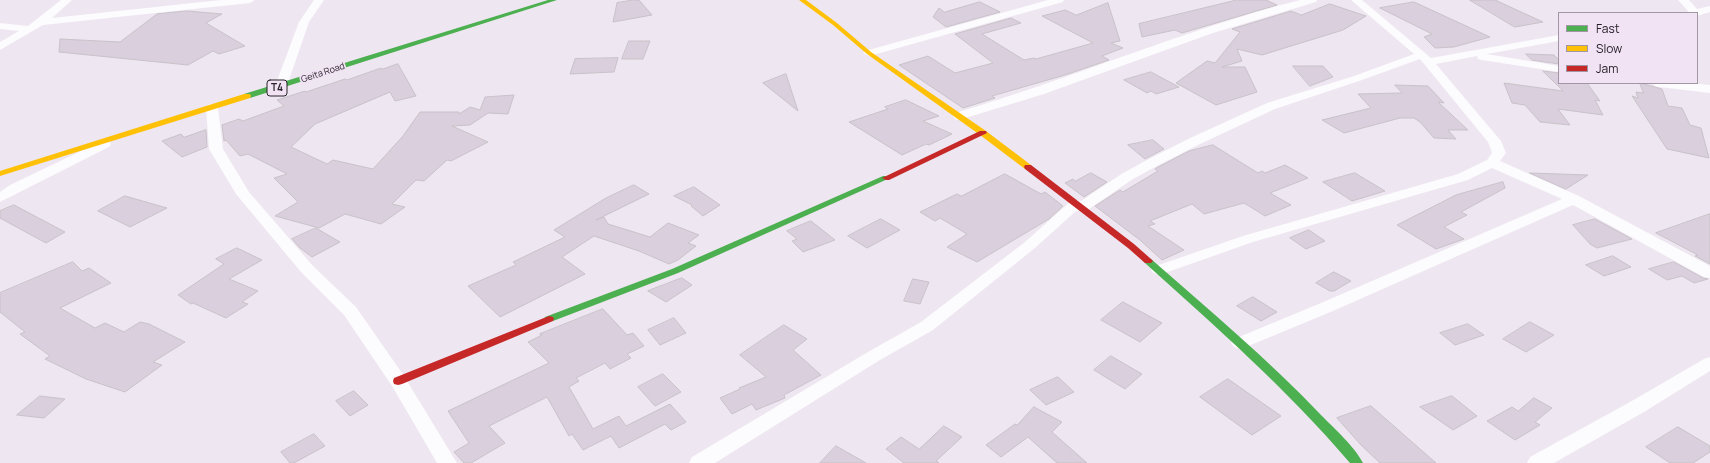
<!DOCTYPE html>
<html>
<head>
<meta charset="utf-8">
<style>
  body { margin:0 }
  #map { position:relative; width:1710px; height:463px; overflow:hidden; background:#eee6f0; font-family:Manrope,sans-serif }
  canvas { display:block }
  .legend { position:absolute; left:1558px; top:12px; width:140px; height:72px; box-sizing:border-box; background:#f1e2f4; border:1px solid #a196a3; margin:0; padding:5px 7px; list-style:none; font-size:12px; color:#282329 }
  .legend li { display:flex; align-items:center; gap:8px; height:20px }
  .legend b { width:20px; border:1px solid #a196a3 }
</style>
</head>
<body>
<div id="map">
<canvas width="1710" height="463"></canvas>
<ul class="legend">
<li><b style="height:5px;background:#4caf50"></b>Fast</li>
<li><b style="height:5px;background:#ffc107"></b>Slow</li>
<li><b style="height:5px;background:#c62828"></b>Jam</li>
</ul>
</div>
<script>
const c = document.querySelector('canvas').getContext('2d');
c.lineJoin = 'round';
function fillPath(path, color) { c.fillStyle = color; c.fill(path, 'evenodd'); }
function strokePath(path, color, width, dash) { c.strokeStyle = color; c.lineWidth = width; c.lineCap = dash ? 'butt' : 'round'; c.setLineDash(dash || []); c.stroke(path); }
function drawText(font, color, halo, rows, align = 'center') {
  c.font = font + ' Manrope,sans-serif'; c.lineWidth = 3.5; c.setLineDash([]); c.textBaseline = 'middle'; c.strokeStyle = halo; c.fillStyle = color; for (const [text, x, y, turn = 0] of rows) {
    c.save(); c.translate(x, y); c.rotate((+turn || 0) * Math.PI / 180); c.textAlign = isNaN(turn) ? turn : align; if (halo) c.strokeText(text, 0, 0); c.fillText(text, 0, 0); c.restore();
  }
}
const building = new Path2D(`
  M633 0H639L652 15 613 22 617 3Z
  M1237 0H1266L1277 5 1182 33 1175 30 1142 37 1139 24Z
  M1470 0H1495L1543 22 1515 27Z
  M980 2 1000 12 946 27 933 17 939 8 944 12Z
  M1414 2 1490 37 1454 47 1435 48 1424 37 1432 34 1380 8Z
  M1108 3 1120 41 1111 43 1123 48 1102 56 1109 60 1065 75 992 96 995 98 963 108 899 65 928 56 955 73 993 63 955 34 1011 18 1021 23 982 34 1024 60 1034 58 1036 59 1093 43 1042 16 1065 10 1076 15Z
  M1330 4 1366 16 1343 30 1262 55 1237 49 1242 61 1222 67H1245L1257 92 1216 105 1176 83 1207 61 1215 63 1240 32 1232 29 1291 11 1301 15Z
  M187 11 222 14 206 23 245 46 219 54 213 51 188 65 59 52 60 39 120 42 157 14Z
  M629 41H650L643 59H622Z
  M1526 54 1554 55 1559 60V64L1532 60Z
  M618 58 614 72 570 74 575 59Z
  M398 64 416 96 395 101 390 92 315 124 291 147 327 164 333 160 373 169 403 136 420 112H459V114L470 107 480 110 485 97 514 95 508 114 488 113 470 125 452 126 488 142 451 161 447 160 424 181 416 180 392 204 405 207 381 224 345 214 319 228 275 216 298 202 274 178 287 174 248 154 240 156 226 140 224 141 222 125 239 119 243 121 284 106 277 100 305 91 306 92 345 79 347 80 381 68 382 69Z
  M1293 66H1323L1333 77 1310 86Z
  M1543 71 1559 73V83H1587L1600 101 1595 100 1603 115 1558 109 1570 125 1540 122 1525 105 1512 103 1504 83 1563 91Z
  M1151 72 1179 87 1156 94 1151 91 1147 93 1124 80Z
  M786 74 798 111 763 83Z
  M1640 83 1662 89 1668 106 1682 108 1690 125 1701 128 1709 158 1667 149 1632 96 1638 98 1636 92 1643 93Z
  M1395 85 1428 86 1444 103 1438 102 1468 130H1448L1456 139 1434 138 1420 122 1414 118H1400L1344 133 1322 120 1371 108 1358 94 1402 93Z
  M906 100 939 116 923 121 952 134 929 145 926 144 902 155 849 122 888 109 885 107Z
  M206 130 207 147 182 157 162 141 181 134 184 137Z
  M1153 140 1164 149 1145 159 1128 145Z
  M1213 145 1258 173 1262 171 1265 173 1285 165 1308 178 1270 193 1291 205 1265 216 1244 203 1204 214 1192 204 1150 221 1155 224 1148 226 1184 250 1162 260 1140 240 1095 206 1120 190 1123 192 1158 171 1155 169 1158 167 1189 151Z
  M1091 173 1107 182 1084 197 1065 183 1073 179 1075 181Z
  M1355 173 1385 191 1352 201 1323 182Z
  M1530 173 1588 175 1566 189Z
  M1005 174 1041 194 1045 192 1063 206 1049 219 977 262 947 247 967 234 940 218 935 221 920 212 957 194 961 196Z
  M1503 182 1505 188 1461 212 1467 215 1444 227 1464 239 1436 249 1397 225 1456 195Z
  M634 185 649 194 596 220 604 217 608 224 650 237 668 223 699 235 688 243 696 246 678 260 669 264 639 251 594 236 562 257 585 274 500 317 468 286 516 265 513 262 565 237 554 230 606 198Z
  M694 187 720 205 703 216 691 206 692 205 674 196Z
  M125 196 167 208 130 227 98 211Z
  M14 205 65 232 46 243 0 218V211Z
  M1710 214V264L1695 256 1698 255 1656 233Z
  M881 219 900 230 867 248 848 236Z
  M1595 219 1632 239 1597 248 1590 244 1573 225Z
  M811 221 835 240 803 252 792 241 797 239 787 231Z
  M316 228 340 242 312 257 300 248 292 239Z
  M1309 230 1325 241 1306 249 1290 238Z
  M237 248 262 260 229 279 258 291 242 302 248 304 226 318 193 303 191 304 178 295 224 264 216 259Z
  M1613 256 1631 267 1604 276 1586 265Z
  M73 262 82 271 89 268 111 283 60 308 95 328 105 323 124 332 140 322 149 324 185 342 153 362 162 365 125 392 86 379 45 359 50 356 20 334 25 332 0 312V293Z
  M1674 262 1703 278 1708 279 1694 283 1682 276 1667 280 1649 269Z
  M1334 272 1351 281 1334 291H1330L1316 283Z
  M682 278 692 285 666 302 648 291Z
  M913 279 929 282 920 304 904 301Z
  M1253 297 1277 312 1261 321 1237 306Z
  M1123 302 1162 323 1140 342 1101 320Z
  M603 309 627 335 633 333 644 346 627 354 631 358 610 369 605 363 576 378 579 381 569 387 593 429 619 416 626 426 670 404 686 422 671 430 665 424 619 448 611 436 583 450 572 434 569 436 547 397 489 426 505 443 471 463H464L454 452 469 443 448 411 549 363 528 342 542 335 540 334Z
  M674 318 686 333 660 345 648 330Z
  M1530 322 1554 335 1526 352 1503 339Z
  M1468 324 1484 335 1455 345 1440 333Z
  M784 325 807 339 793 350 821 375 784 395 785 398 756 410 752 404 732 414 720 398 740 389 739 388 766 377 740 355Z
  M1111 356 1142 374 1125 389 1094 370Z
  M663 374 681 392 655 406 638 387Z
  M1058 377 1074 392 1046 405 1030 390Z
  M1228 379 1281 416 1252 435 1200 397Z
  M354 391 368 405 350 416 336 401Z
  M40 396 65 399 44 418 17 415Z
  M1452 396 1477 416 1453 430 1420 407Z
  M1534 398 1552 408 1535 422 1540 425 1515 440 1487 421 1512 407 1518 411Z
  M1371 406 1436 463H1380L1361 445 1337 418Z
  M1034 407 1062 422 1052 432 1087 463H1057L1028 437 1001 457 986 445 1015 424 1017 425Z
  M944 426 962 437 936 461 939 463H904L886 449 901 437 919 449Z
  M1678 427 1710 446V452L1693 463H1670L1646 447Z
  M314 434 325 446 294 463H290L281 452Z
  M836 446 866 463H820Z`);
const street = new Path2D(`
  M61 0H72L52 18 221 0H255L250 3 43 25 0 50V42L19 31 0 29V23L28 26Z
  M314 0H324L309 22 287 86 285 89H277L275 86 299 22Z
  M1048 0H1064L1063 2 873 55 869 56 863 53 865 51Z
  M1300 0H1317L1316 2 1213 33 1044 94 959 120 955 119 953 116 955 113C1071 79 1183 30 1300 0Z
  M1351 0H1362L1431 58 1559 35V41L1487 54 1559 66V72L1482 60 1478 59 1477 56 1436 64 1501 141 1506 153 1500 161 1579 196 1710 266V278L1704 277 1573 205 1333 311 1246 347 1240 349 1234 347 1231 343 1234 339 1321 303 1562 199 1492 168 1468 180 1253 242 1165 273 1159 275 1153 273 1151 270 1153 267 1243 236 1458 174 1487 160 1492 153 1488 142 1420 59 1362 80 1275 109 1198 145 1157 166 1133 179 1086 211H1076L1035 248 933 330 880 360 715 463H689L692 457 868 352 921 322 1025 242 1071 201 1076 200 1081 201 1123 173 1147 160 1188 139 1267 103 1354 76 1414 54Z
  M1678 0H1689L1697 9 1710 6V12L1697 16V13H1687L1688 11Z
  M1653 83H1689L1710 85V93L1659 87 1655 86Z
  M212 104 216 105 218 108 223 149 249 192 313 266 356 307 404 376 457 463H437L392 386 344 315 301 272 236 194 209 149 206 108 208 105Z
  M104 140 109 141 111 144 109 147 0 202V192L10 185Z
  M1710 357V371L1644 412 1554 463H1527L1530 457 1630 402 1704 359Z`);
const fast = new Path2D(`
  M548 0H557L250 98H244L243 96 244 94Z
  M883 176H886L890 178 678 273 553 321H545L544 319 545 317 672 269Z
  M1148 258 1151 259C1209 310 1268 359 1321 415 1334 428 1355 447 1363 463H1350C1288 390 1216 327 1145 263L1143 261Z`);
const slow = new Path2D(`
  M799 0H806L837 23 871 52 986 131 1031 165 1032 167 1031 169H1025L980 135 867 54 833 25Z
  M244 94H250L251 96 250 98 0 176V171Z`);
const jam = new Path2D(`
  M980 131H986L987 133 889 180H886L882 178Z
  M1025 165H1031L1134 244 1151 259 1153 261 1151 263H1145L1128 248 1025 169 1024 167Z
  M549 316 553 317 554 319 553 321 402 384 398 385 394 384 393 381 394 378Z`);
const farStreetnames = [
  ["Geita Road",323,73,-18]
];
const shields = [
  [277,88,20]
];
const shieldNames = [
  ["T4",277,88]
];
fillPath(building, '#dacfdc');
strokePath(building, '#c8c2c9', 1);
fillPath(street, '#fcfbfd');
fillPath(fast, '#4caf50');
fillPath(slow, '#ffc107');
fillPath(jam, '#c62828');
drawText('9px', '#282329', '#f1e2f4', farStreetnames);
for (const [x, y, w] of shields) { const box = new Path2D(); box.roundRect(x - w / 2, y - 8, w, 16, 3); c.fillStyle = '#f1e2f4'; c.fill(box); strokePath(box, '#282329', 1); }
drawText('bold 10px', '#282329', null, shieldNames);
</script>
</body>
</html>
